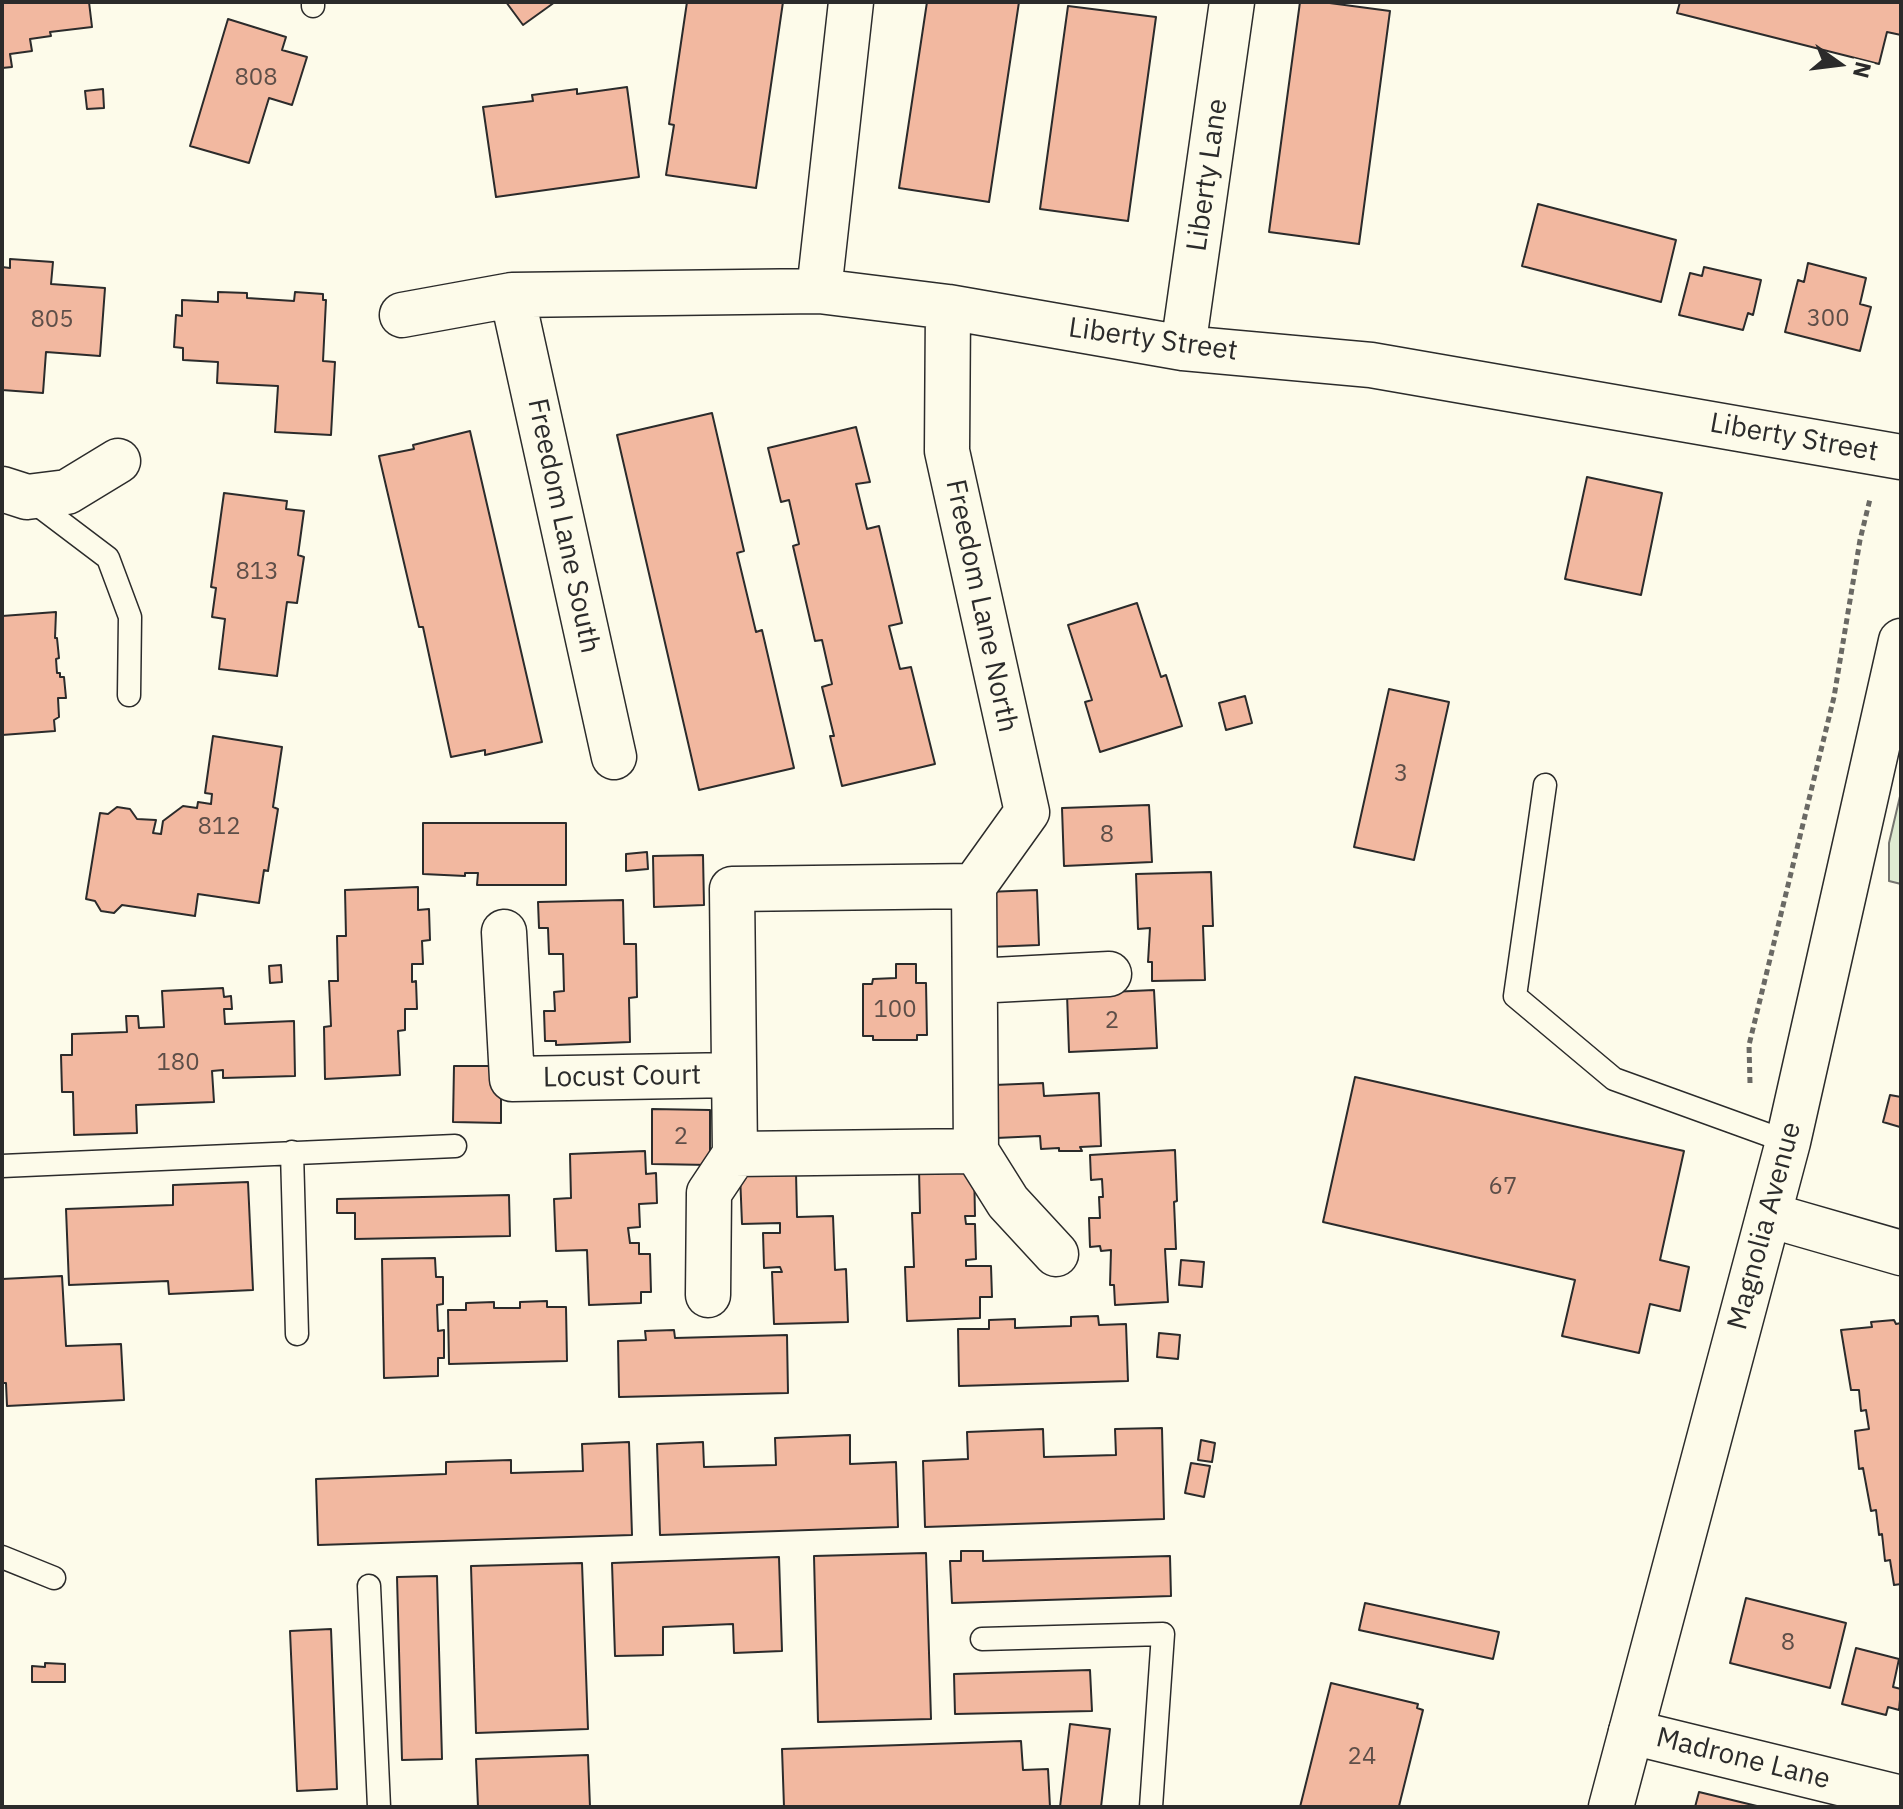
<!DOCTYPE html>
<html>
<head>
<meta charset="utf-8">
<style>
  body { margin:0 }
  #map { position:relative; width:1903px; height:1809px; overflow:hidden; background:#fdfbea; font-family:"IBM Plex Sans",sans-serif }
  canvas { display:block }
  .frame { position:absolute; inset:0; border:4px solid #2b2b2b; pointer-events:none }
  .north { position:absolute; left:1799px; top:24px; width:80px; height:80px; -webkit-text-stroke:6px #fdfbea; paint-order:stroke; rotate:104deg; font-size:22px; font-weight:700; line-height:32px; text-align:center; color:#2b2b2b }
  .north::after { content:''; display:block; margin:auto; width:28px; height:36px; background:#2b2b2b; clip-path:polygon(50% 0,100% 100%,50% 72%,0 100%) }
</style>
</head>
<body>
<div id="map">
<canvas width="1903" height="1809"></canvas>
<div class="frame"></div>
<div class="north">N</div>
</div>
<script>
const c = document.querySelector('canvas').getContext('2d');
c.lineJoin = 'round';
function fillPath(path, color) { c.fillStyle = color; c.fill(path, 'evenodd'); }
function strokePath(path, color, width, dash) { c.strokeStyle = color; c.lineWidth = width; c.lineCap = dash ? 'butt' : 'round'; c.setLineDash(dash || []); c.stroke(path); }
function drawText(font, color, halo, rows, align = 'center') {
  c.font = font + ' "IBM Plex Sans",sans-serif'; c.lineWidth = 6; c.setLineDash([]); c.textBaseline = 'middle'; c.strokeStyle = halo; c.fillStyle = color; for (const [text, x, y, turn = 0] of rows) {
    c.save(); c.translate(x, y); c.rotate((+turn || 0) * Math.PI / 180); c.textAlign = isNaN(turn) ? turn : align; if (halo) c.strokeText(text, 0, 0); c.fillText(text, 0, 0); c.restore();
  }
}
const green = new Path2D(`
  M1901 792V884L1889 881V843Z`);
const building = new Path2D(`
  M2 2H89L92 27 50 32 51 36 30 39 32 51 10 54 12 67 2 68Z
  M506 2H555L523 25Z
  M687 2H783L756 188 666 175 674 125 669 124Z
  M927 2H1019L989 202 899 188Z
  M1300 2H1322L1390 11 1359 244 1269 232Z
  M1680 2H1901V35L1887 32 1879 64 1677 13Z
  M1068 6 1156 17 1128 221 1040 209Z
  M228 19 286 37 282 50 307 57 292 105 269 98 249 163 190 146Z
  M627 87 639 177 496 197 483 107 533 101 532 95 577 89V94Z
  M103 89 104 108 87 109 85 91Z
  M1538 204 1676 240 1661 302 1522 266Z
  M10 259 53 262 51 284 105 288 100 356 46 352 43 393 2 390V267L10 268Z
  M1808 263 1866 278 1860 304 1871 307 1860 351 1785 332 1798 280 1804 282Z
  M1704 267 1761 280 1753 315 1748 313 1743 330 1679 315 1690 273 1702 276Z
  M218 292 247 293V298L294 301 295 292 323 294V300H326L323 361 335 362 331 435 275 432 278 386 217 383 218 362 183 360V348L174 347 176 315 182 316V300L218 302Z
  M712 413 744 551 737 553 756 632 762 630 794 768 699 790 617 435Z
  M856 427 870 482 856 484 867 529 879 526 902 623 889 626 900 669 911 667 935 764 842 786 830 736H834L822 687 832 684 822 640 815 641 793 546 799 544 789 500 781 502 768 448Z
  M470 431 542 742 485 755V750L451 757 423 627H419L379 456 414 449 413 445Z
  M1587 477 1662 493 1641 595 1565 579Z
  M224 493 287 501 286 509 304 511 298 555 304 557 297 603 287 602 277 676 219 669 225 619 212 617 216 588 211 587Z
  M1137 603 1161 677 1166 675 1182 726 1100 752 1085 702 1092 700 1068 625Z
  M56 612 55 638H57L59 658 56 659 57 673H60V677H64L66 698H58L59 717 54 720 55 731 2 735V616Z
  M1389 689 1449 702 1414 860 1354 847Z
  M1245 696 1252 723 1226 730 1219 703Z
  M213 736 282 747 273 807 278 809 268 871 264 870 259 903 198 894 195 916 122 905 114 913 101 911 95 901 86 899 100 813 108 814 117 807 130 809 137 819 156 820 153 833 161 834 163 821 183 806 197 808 198 802 211 804 212 794 205 793Z
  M1149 805 1152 862 1064 866 1062 808Z
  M423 823H566V885H477L478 873H465V876L423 874Z
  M647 852 648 869 626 871V854Z
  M703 855 704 905 654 907 653 856Z
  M1211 872 1213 926H1203L1205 980 1152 981V962H1148L1150 928 1138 929 1136 874Z
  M418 887V910L429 909 430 940 422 941 423 964H412V982L416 981 417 1009H405V1030L398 1031 400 1075 325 1079 324 1027 331 1026 329 981H338L337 936H346L345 890Z
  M1037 890 1039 945 989 947 987 892Z
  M623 900 624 944H636L637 997 629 998 630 1042 556 1045V1041H545L544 1011H555L554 992 564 991 563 954H549L548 928H539L538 902Z
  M896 964H916V983H926L927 1035H917V1040H873V1036H863V984H872L873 979 896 978Z
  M281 965 282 982 270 983 269 966Z
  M223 988 224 997 231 996 232 1009H224L225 1024 294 1021 295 1076 223 1078V1070L212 1071 214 1102 136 1105 137 1133 74 1135 73 1092H62L61 1055H72V1034L127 1032 126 1016H138L139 1028 164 1027 162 991Z
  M1154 990 1157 1048 1069 1052 1067 994Z
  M454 1066H501V1123L453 1122Z
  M1355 1077 1684 1151 1660 1260 1689 1267 1680 1311 1650 1304 1639 1353 1562 1336 1575 1280 1323 1222Z
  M1043 1083 1044 1096 1099 1093 1101 1146 1080 1147 1082 1151H1059V1148L1041 1149 1040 1136 996 1138 994 1085Z
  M1890 1095 1901 1097 1900 1127 1883 1122Z
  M652 1109 710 1110V1165L652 1164Z
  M1175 1150 1177 1201 1174 1202 1176 1249H1165L1168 1302 1115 1305 1114 1285H1110L1111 1250 1101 1251 1100 1246 1090 1247 1089 1218H1100L1099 1197H1103L1102 1179 1091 1180 1090 1155Z
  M645 1151 646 1174 656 1173 657 1203 639 1204 640 1227 628 1228 630 1243H639V1254H650L651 1292H641V1303L589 1305 587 1250 556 1251 554 1199 571 1198 570 1154Z
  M974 1167 975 1216H965L966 1224H975L976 1259 966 1260V1266H991L992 1297H980V1318L907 1321 905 1267H914L912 1213H920L919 1169Z
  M796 1172 797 1217 833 1216 835 1270 846 1269 848 1322 774 1324 772 1272H782L780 1267 764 1268 763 1233H780V1223L742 1224 740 1174Z
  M248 1182 253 1290 169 1294 168 1281 69 1285 66 1209 173 1205V1185Z
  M509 1195 510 1236 355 1239V1213H337V1199Z
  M435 1258 436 1277H443V1304L437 1305 438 1331 444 1330V1358H438V1376L384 1378 382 1259Z
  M1181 1260 1204 1262 1202 1287 1179 1285Z
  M62 1276 66 1346 121 1344 124 1400 7 1406 6 1383H2V1279Z
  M547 1301V1307H566L567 1361 449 1364 448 1310H466V1303L494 1302V1308H520V1302Z
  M1098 1316 1099 1325 1126 1324 1128 1381 959 1386 958 1329H989V1320L1015 1319V1328L1071 1326V1317Z
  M1894 1320 1896 1324 1901 1323V1584L1894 1585 1890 1560 1885 1561 1882 1534 1879 1535 1876 1510 1871 1511 1863 1468 1859 1469 1855 1431 1869 1429 1866 1410 1861 1411 1859 1390H1851L1841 1330 1872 1327 1871 1322Z
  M674 1330 675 1338 787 1335 788 1393 619 1397 618 1341 646 1340 645 1331Z
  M1159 1333 1180 1335 1178 1359 1157 1357Z
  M1162 1428 1164 1519 925 1527 923 1461 968 1459 967 1432 1043 1429 1044 1457 1116 1455 1115 1429Z
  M850 1435V1464L896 1462 898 1527 660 1535 657 1444 703 1442 704 1467 776 1465 775 1438Z
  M1201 1440 1215 1443 1212 1462 1198 1460Z
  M629 1442 632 1535 318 1545 316 1479 446 1474V1462L511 1460V1473L583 1471 582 1444Z
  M1191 1463 1210 1466 1204 1497 1185 1493Z
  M961 1551H983V1561L1170 1556 1171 1596 952 1603 950 1561H961Z
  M926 1553 931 1719 818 1722 814 1556Z
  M779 1557 782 1651 734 1653 733 1624 663 1627V1655L615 1656 612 1563Z
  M582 1563 588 1729 476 1733 471 1566Z
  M437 1576 442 1759 402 1760 397 1577Z
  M1746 1598 1846 1623 1830 1688 1730 1663Z
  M1365 1603 1499 1632 1493 1659 1359 1630Z
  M331 1629 337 1789 297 1791 290 1631Z
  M1856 1648 1899 1659 1893 1687 1901 1689 1899 1710 1888 1707 1886 1715 1842 1704Z
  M45 1663 65 1664V1682H32V1666L45 1667Z
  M1090 1670 1092 1711 955 1714 954 1674Z
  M1331 1683 1418 1704 1417 1708 1423 1710 1399 1806 1300 1807Z
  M1070 1724 1110 1729 1101 1807H1060Z
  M1021 1741 1023 1770 1048 1769 1050 1807H784L782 1749Z
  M588 1755 590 1807H478L476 1759Z
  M1699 1792 1761 1807H1695Z`);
const path = new Path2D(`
  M1750 1083 1749 1045 1834 697 1860 540 1870 499`);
const lane = new Path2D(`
  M313 2V6
  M30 499 108 558 130 617 129 695
  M1545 785 1515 996 1614 1079 1788 1142
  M292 1152 297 1334
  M2 1166 455 1146
  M2 1557 54 1578
  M369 1586 379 1807
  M982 1639 1163 1634 1151 1807`);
const street = new Path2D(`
  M819 291 851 2
  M512 295 614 757
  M948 307 947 451 1027 812 974 886
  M402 315 512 295 819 291 948 307 1183 348 1371 365 1901 457
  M1183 348 1232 2
  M2 489 27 497 67 492 118 461
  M974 886 976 1151 735 1154 732 889Z
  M504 932 512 1079 734 1075
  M975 981 1109 974
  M976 1151 1008 1202 1056 1254
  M1769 1215 1901 1253
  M708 1295 709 1193 735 1154
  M1631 1732 1901 1798`);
const secondary = new Path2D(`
  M1611 1807 1788 1142 1901 641`);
const numberNames = [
  ["808",256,78],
  ["300",1828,319],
  ["805",52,320],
  ["813",257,572],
  ["3",1401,774],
  ["812",219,827],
  ["8",1107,835],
  ["100",895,1010],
  ["2",1112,1021],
  ["180",178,1063],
  ["2",681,1137],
  ["67",1503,1187],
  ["8",1788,1643],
  ["24",1362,1757]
];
const streetNames = [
  ["Liberty Lane",1208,175,-82],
  ["Liberty Street",1153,340,8],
  ["Liberty Street",1794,438,10],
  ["Freedom Lane South",563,526,78],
  ["Freedom Lane North",981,606,78],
  ["Locust Court",622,1077,-1],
  ["Magnolia Avenue",1765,1226,-75],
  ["Madrone Lane",1743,1759,14]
];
fillPath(green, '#deebd1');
strokePath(green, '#74746e', 2);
fillPath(building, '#f2b8a0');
strokePath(building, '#2b2b2b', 2);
strokePath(lane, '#2b2b2b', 25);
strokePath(street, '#2b2b2b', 47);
strokePath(secondary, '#2b2b2b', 47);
strokePath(path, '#6a6964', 5, [6, 4]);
strokePath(lane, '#fdfbea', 22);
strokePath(street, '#fdfbea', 44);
strokePath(secondary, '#fdfbea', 44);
drawText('24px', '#5d4e48', null, numberNames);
drawText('28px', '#2b2b2b', '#fdfbea', streetNames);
</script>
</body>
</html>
